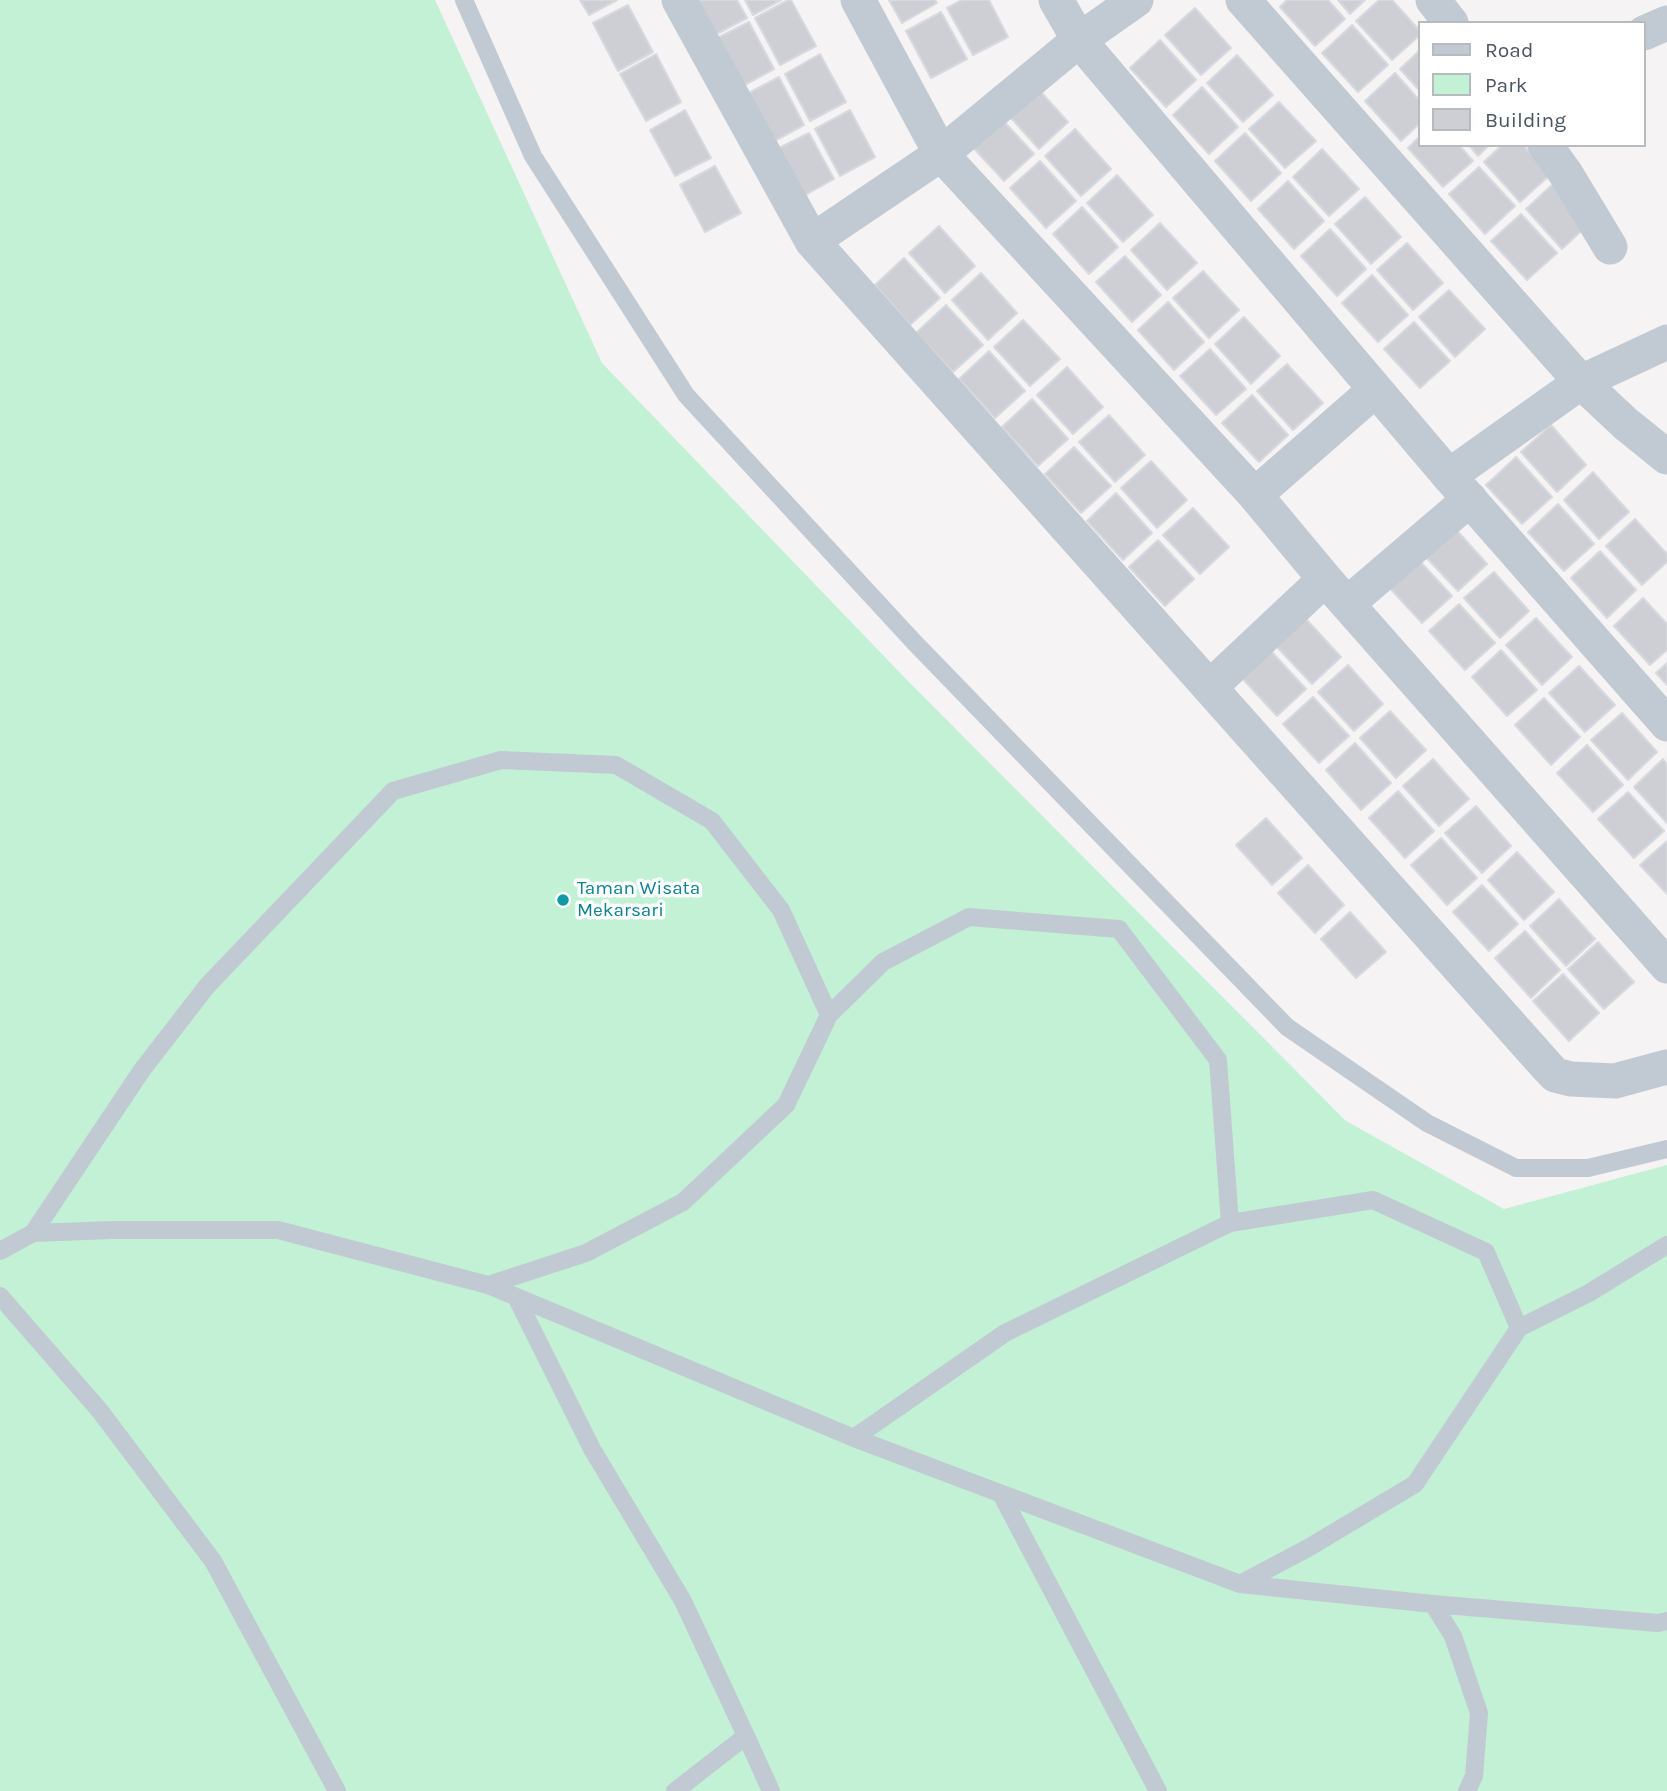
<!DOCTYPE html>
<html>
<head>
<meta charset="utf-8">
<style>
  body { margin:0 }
  #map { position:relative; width:1667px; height:1791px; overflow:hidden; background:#f5f3f3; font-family:Karla,sans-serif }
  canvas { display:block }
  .legend { position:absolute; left:1418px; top:21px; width:228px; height:126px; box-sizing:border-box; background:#fff; border:2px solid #b7bbc0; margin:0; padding:9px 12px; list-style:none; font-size:21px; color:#4a5661 }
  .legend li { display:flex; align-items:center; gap:14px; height:35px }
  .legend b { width:35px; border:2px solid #b7bbc0 }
</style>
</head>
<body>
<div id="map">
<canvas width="1667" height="1791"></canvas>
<ul class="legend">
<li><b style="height:9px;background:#c1cad2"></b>Road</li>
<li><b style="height:19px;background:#c3f1d5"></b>Park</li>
<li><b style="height:19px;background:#cdcfd5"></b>Building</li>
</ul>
</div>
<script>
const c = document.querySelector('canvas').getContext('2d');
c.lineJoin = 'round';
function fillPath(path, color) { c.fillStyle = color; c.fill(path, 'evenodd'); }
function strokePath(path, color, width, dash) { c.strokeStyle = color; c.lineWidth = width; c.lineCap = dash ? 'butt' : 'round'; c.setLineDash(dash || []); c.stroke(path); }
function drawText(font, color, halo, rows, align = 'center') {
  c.font = font + ' Karla,sans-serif'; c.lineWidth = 7; c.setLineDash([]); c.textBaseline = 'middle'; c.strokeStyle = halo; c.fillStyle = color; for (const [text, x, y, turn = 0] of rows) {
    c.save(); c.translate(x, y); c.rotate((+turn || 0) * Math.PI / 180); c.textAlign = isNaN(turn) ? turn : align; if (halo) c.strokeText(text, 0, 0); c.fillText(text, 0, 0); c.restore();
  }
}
const green = new Path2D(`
  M0 0H435L602 363 906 679 1346 1121 1504 1209 1667 1165V1791H0Z`);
const building = new Path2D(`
  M580 0H617L589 15Z
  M691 0H737L747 18 711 37Z
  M745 0H781L753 15Z
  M788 0H791L816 46 780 65 755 18Z
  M889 0H935L937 3 902 23Z
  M962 0H989L1008 37 973 55 947 8Z
  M1287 0H1328L1345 19 1315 46 1280 7Z
  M1338 0H1365L1350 14Z
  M1379 0H1392L1420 31V35L1392 60 1356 21Z
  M628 5 653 52 618 71 593 23Z
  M1195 8 1231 48 1201 75 1165 35Z
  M941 12 967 59 931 78 906 31Z
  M749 22 774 69 739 88 713 40Z
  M1352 25 1388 65 1358 92 1322 53Z
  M1160 40 1196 80 1166 107 1130 68Z
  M1420 50V91L1400 69Z
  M656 54 681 102 646 121 620 74Z
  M820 54 846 102 810 121 785 74Z
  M1237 55 1273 95 1243 122 1207 83Z
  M1395 73 1420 101V123L1401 141 1365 101Z
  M779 77 804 125 769 144 743 96Z
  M1032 82 1068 122 1039 149 1003 109Z
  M1202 87 1238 127 1209 154 1173 115Z
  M1279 102 1316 141 1285 168 1249 129Z
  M685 110 711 158 675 176 650 130Z
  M850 110 875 157 840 176 815 129Z
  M997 114 1034 154 1004 181 968 142Z
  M1075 129 1111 169 1081 196 1045 156Z
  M809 133 834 179 798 199 773 151Z
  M1245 133 1281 173 1251 201 1215 161Z
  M1420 136V145H1459L1473 161 1443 187 1408 148Z
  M1469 145H1489L1478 156Z
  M1502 145H1523L1550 175 1520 202 1484 162Z
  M1322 149 1359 189 1329 216 1293 177Z
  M1040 161 1076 201 1046 228 1010 188Z
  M715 166 741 213 705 232 680 185Z
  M1479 167 1515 206 1485 234 1449 194Z
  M1117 175 1153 215 1123 242 1087 203Z
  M1288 181 1324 221 1294 249 1258 209Z
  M1555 182 1592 221 1562 249 1526 209Z
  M1365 197 1401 237 1371 264 1335 224Z
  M1082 207 1118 247 1089 274 1053 234Z
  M1521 214 1557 253 1527 280 1491 241Z
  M1160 223 1197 263 1167 290 1131 250Z
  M939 226 975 266 945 293 909 253Z
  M1330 229 1366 269 1337 296 1301 256Z
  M1407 243 1443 283 1413 310 1377 270Z
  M1125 256 1161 295 1132 322 1096 282Z
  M904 258 940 298 910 325 875 285Z
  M1203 271 1239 310 1209 338 1173 298Z
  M981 273 1017 313 988 340 952 300Z
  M1372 275 1408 315 1378 342 1342 303Z
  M1449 290 1485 329 1455 357 1419 317Z
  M1168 302 1204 342 1174 370 1138 330Z
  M946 305 983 345 953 372 916 333Z
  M1244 317 1280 356 1251 384 1215 344Z
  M1023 320 1060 359 1030 386 994 347Z
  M1414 322 1450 361 1420 388 1384 349Z
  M1210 349 1246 389 1216 415 1180 376Z
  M989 351 1025 391 995 418 959 379Z
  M1287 364 1323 403 1293 430 1257 391Z
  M1067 367 1103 407 1073 434 1037 395Z
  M1252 395 1288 435 1259 462 1222 423Z
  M1032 399 1068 439 1038 466 1002 427Z
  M1109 415 1145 455 1115 482 1079 442Z
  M1551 425 1586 465 1557 492 1521 452Z
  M1074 447 1111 486 1081 513 1045 474Z
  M1516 457 1552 497 1522 524 1486 485Z
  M1151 461 1187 500 1157 528 1121 488Z
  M1593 472 1629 512 1599 539 1564 500Z
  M1116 493 1152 533 1123 560 1087 521Z
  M1558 504 1594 544 1564 571 1528 532Z
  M1193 508 1229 547 1200 574 1163 535Z
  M1635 519 1667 554V562L1642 585 1606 546Z
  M1451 524 1487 564 1458 591 1421 552Z
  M1158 540 1194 579 1165 606 1129 567Z
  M1600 551 1636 590 1607 618 1571 578Z
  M1416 557 1452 596 1422 623 1386 584Z
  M1494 572 1529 611 1500 638 1464 598Z
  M1643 598 1667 624V650L1650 665 1614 626Z
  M1459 604 1495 643 1465 670 1429 631Z
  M1305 618 1341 657 1312 684 1275 645Z
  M1536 618 1572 657 1542 685 1506 645Z
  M1270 650 1306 689 1277 716 1241 677Z
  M1501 650 1537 690 1507 716 1472 677Z
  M1667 663V685L1656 673Z
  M1348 665 1383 704 1354 731 1318 692Z
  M1579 666 1615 705 1585 732 1549 693Z
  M1313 697 1349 736 1319 763 1283 724Z
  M1544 698 1580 737 1551 765 1515 725Z
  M1390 711 1426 750 1396 778 1360 738Z
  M1622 713 1657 752 1628 780 1591 740Z
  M1355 743 1391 783 1361 810 1326 770Z
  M1587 745 1623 785 1593 812 1557 773Z
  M1433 759 1469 799 1439 826 1403 786Z
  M1663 759 1667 764V823L1634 787Z
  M1398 791 1434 831 1405 858 1369 818Z
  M1628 792 1664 831 1634 858 1598 819Z
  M1476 806 1511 846 1482 873 1445 833Z
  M1266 818 1302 858 1272 885 1236 845Z
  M1441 838 1477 878 1447 905 1411 865Z
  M1667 841V894L1640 865Z
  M1517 852 1554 892 1524 920 1488 880Z
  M1308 865 1344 905 1315 933 1278 893Z
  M1482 885 1518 924 1489 951 1453 912Z
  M1559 899 1595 939 1566 966 1530 926Z
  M1350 912 1386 952 1356 978 1321 939Z
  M1525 931 1560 970 1531 998 1495 958Z
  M1598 942 1634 982 1604 1009 1568 969Z
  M1563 974 1599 1013 1569 1041 1533 1001Z`);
const service = new Path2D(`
  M464 0 533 156 686 395 914 642 1287 1027 1427 1123 1516 1168H1588L1667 1149
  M33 1233 142 1070 207 986 393 791 501 760 616 765 712 821 781 910 829 1015
  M0 1251 33 1233 112 1230H278L488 1285 854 1438 1240 1584 1433 1604 1658 1623 1667 1621
  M488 1285 586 1253 683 1202 786 1105 829 1015 883 962 969 917 1119 929 1218 1060 1230 1223
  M0 1296 100 1411 213 1561 337 1791
  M516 1297 592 1449 683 1601 746 1736
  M1519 1328 1589 1293 1667 1245
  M854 1438 1005 1333 1230 1223 1373 1200 1486 1252 1519 1328 1415 1484 1308 1548 1240 1584
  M1001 1494 1158 1791
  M1433 1604 1453 1636 1479 1713 1474 1776 1467 1791
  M675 1791 746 1736 771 1791`);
const minor = new Path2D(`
  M679 0 812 241 1544 1063 1555 1075 1571 1079 1615 1081 1667 1067
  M858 0 941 154 1255 495 1325 579 1667 966
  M1056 0 1079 40 1449 476 1667 724
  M1243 0 1581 382 1626 424 1667 457
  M1433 0 1451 23
  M1644 33 1667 23
  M1545 145 1566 174 1610 247
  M812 241 941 154 1079 40 1136 0
  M1449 476 1581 382 1667 342
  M1255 495 1375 390
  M1347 604 1470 499
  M1210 687 1325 579`);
const markers = [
  [563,900,7,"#0f9aa8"]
];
const cultureNames = [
  ["Taman Wisata",577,889],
  ["Mekarsari",577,911]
];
fillPath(green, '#c3f1d5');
fillPath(building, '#cdcfd5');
strokePath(building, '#d7d9de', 2);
strokePath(service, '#c1cad2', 18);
strokePath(minor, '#c1cad2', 35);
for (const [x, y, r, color] of markers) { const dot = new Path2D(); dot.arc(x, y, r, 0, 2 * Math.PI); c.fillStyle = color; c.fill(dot); strokePath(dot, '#fff', 2.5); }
drawText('19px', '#0d838f', '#fff', cultureNames, 'left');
</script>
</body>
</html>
